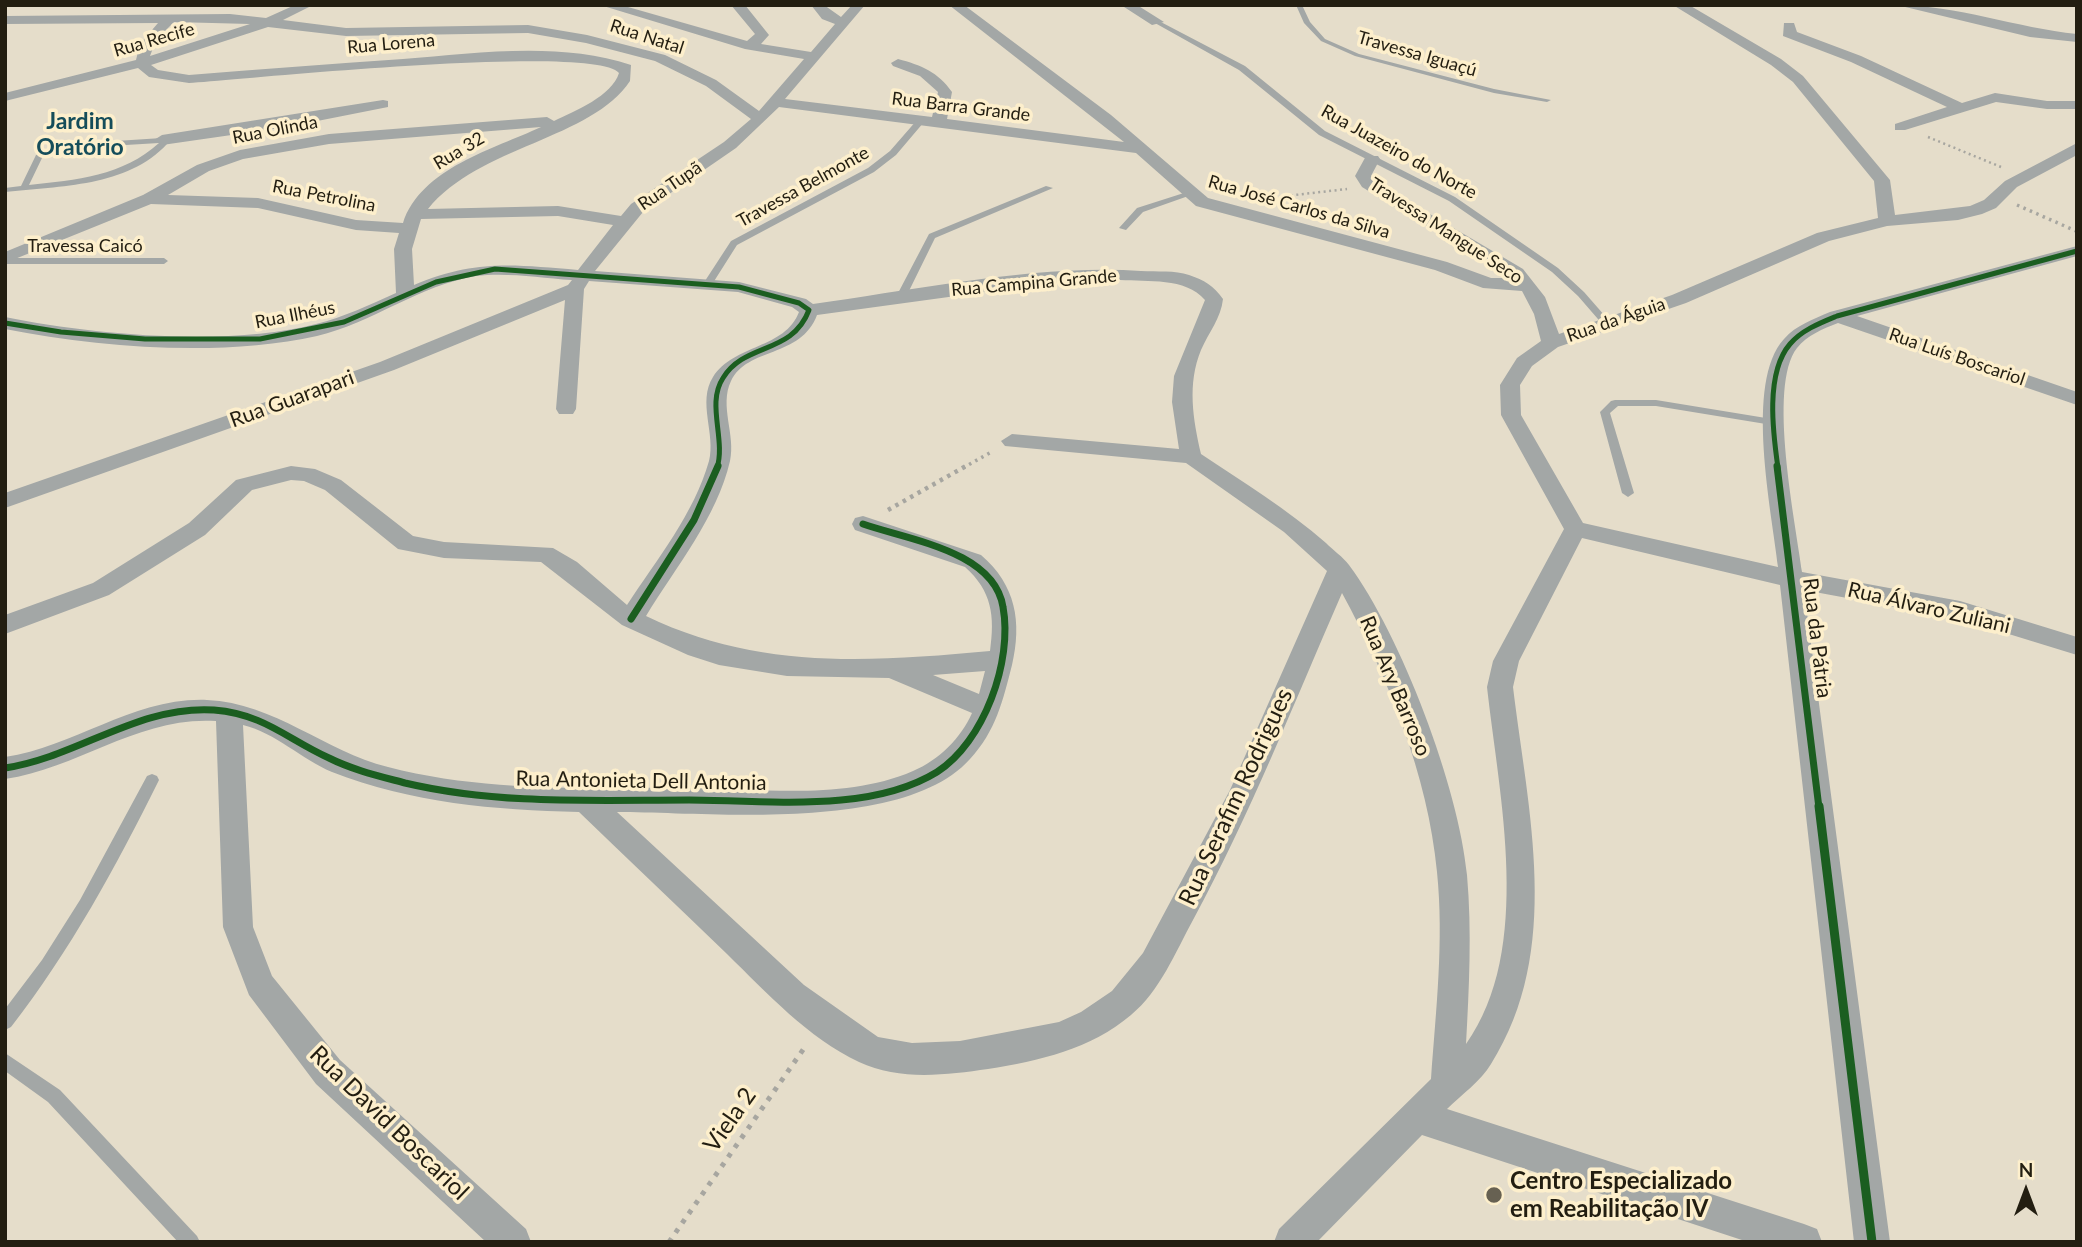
<!DOCTYPE html>
<html>
<head>
<meta charset="utf-8">
<style>
  body { margin:0 }
  #map { position:relative; width:2082px; height:1247px; overflow:hidden; background:#e5ddca; font-family:Lato,sans-serif }
  canvas { display:block }
  .frame { position:absolute; inset:0; border:7px solid #231e11; pointer-events:none }
  .north { position:absolute; left:1991px; top:1156px; width:70px; height:70px; -webkit-text-stroke:5px #fdefcc; paint-order:stroke; rotate:0deg; font-size:19px; font-weight:700; line-height:28px; text-align:center; color:#231e11 }
  .north::after { content:''; display:block; margin:auto; width:24px; height:32px; background:#231e11; clip-path:polygon(50% 0,100% 100%,50% 72%,0 100%) }
</style>
</head>
<body>
<div id="map">
<canvas width="2082" height="1247"></canvas>
<div class="frame"></div>
<div class="north">N</div>
</div>
<script>
const c = document.querySelector('canvas').getContext('2d');
c.lineJoin = 'round';
function strokePath(path, color, width, dash) { c.strokeStyle = color; c.lineWidth = width; c.lineCap = dash ? 'butt' : 'round'; c.setLineDash(dash || []); c.stroke(path); }
function fillPath(path, color) { c.fillStyle = color; c.fill(path, 'evenodd'); }
function drawText(font, color, halo, rows, align = 'center') {
  c.font = font + ' Lato,sans-serif'; c.lineWidth = 7; c.setLineDash([]); c.textBaseline = 'middle'; c.strokeStyle = halo; c.fillStyle = color; for (const [text, x, y, turn = 0] of rows) {
    c.save(); c.translate(x, y); c.rotate((+turn || 0) * Math.PI / 180); c.textAlign = isNaN(turn) ? turn : align; if (halo) c.strokeText(text, 0, 0); c.fillText(text, 0, 0); c.restore();
  }
}
const pathFar3 = new Path2D(`
  M1928 137 2001 167
  M1269 198 1347 189`);
const pathFar2 = new Path2D(`
  M2017 205 2076 231
  M963 468 993 451`);
const pathFar1 = new Path2D(`
  M888 510 966 466`);
const path = new Path2D(`
  M669 1242 807 1044`);
const lane = new Path2D(`
  M1296 5H1302L1310 22 1325 39 1359 54 1494 89 1551 100 1547 102 1494 93 1355 56 1321 41 1304 23Z
  M1157 20 1245 66 1325 131 1455 197 1558 268 1584 292 1612 324 1607 327 1604 326 1578 296 1552 272 1449 201 1319 135 1239 70 1155 23 1154 22Z
  M917 120 924 122 896 155 874 172 737 245 711 286H705L703 284 731 241 868 168 890 151Z
  M162 138H165L167 144C127 187 60 186 5 192V188L21 186 36 155 54 145ZM159 143C123 176 76 180 29 185L42 158 59 149Z
  M1046 186 1053 188 935 238 906 297 901 300 898 299 896 297 929 234Z
  M1187 192 1194 194 1143 212 1126 230 1119 228 1137 208Z
  M5 258H164L168 261 164 264H5Z
  M1615 400H1656L1772 419 1777 422 1772 425 1656 406H1618L1610 413 1634 493 1628 497 1622 493 1600 412 1611 401Z
  M152 774 157 776 159 780C116 867 70 951 11 1027L5 1030V1009L42 960 80 900 147 776Z
  M5 1053 60 1090 197 1236 200 1242H178L48 1102 5 1071Z`);
const street = new Path2D(`
  M295 5H313L283 20 346 28 528 25 587 35 665 55 716 80 759 111 804 59 745 49 600 5H621L747 41 755 34 731 5H745L769 35 761 44 811 52 835 24 822 19 811 5H824L841 17 852 5H865L785 99 932 117 938 92 920 76 893 66 891 63 898 59C921 65 938 72 952 92L947 119 1124 142 949 5H964L1111 115 1208 198 1447 262 1491 278H1512L1362 187 1355 176 1366 156H1378L1380 159 1371 176 1374 181 1523 269 1545 297 1559 334 1672 295 1817 233 1878 218 1874 181 1793 82 1771 65 1673 5H1689L1781 59 1803 76 1890 180 1895 215 1970 206 1984 200 2005 181 2077 143V155L2017 187 1996 208 1982 214 1958 220 1887 226 1829 241 1686 303 1558 347 1532 366 1520 385 1521 415 1583 523 1778 567C1772 512 1744 382 1784 339 1796 325 1814 319 1830 312L2077 246V256L1857 316 2077 392V405L1838 323C1823 329 1807 335 1797 348 1767 386 1796 524 1802 572L1960 601 2077 637V655L1960 619 1804 590 1890 1242H1854L1780 585 1582 538 1519 661 1513 687C1528 812 1563 950 1491 1064 1481 1081 1461 1095 1447 1109L1804 1224 1817 1229 1822 1242H1748L1422 1135 1317 1242H1274L1279 1229 1431 1079C1436 1010 1444 941 1437 872 1428 775 1388 678 1342 593 1294 703 1250 815 1193 920 1175 953 1160 991 1131 1015 1091 1049 1039 1061 988 1069 946 1075 899 1081 859 1062 808 1038 767 993 727 954 678 907 628 859 579 812 495 810 411 803 332 772 301 759 276 733 243 725L253 927 272 976 340 1060 526 1229 531 1242H486L316 1084 249 995 223 927 216 721C139 716 79 768 5 779V757C75 747 134 697 207 700 275 703 324 751 388 767 488 793 591 787 693 788 764 789 846 800 913 771 939 760 961 738 972 713L889 678 787 676 719 665 688 655 622 625 541 562 444 558 398 549 325 490 304 481 291 480 252 490 205 535 109 595 5 634V615L93 583 189 523 236 480 291 466 315 469 341 480 413 536 444 542 553 548 577 562 627 605C657 559 694 514 709 461 716 434 697 402 713 377 734 344 785 349 799 312L792 307 738 292 589 281 584 289 576 409 573 414H559L556 409 565 300 394 370 5 508V493L380 362 568 285 572 280C540 278 507 272 476 276 420 285 372 323 317 336 222 357 101 348 5 329V317C94 335 228 347 316 324 344 317 369 305 396 293L394 249 399 233 356 230 258 208 151 204 5 263V252L143 195 197 165 240 150 329 134 547 117 554 121C575 111 612 96 619 73 595 43 246 79 189 83L149 77 138 68 5 101V93L136 60 140 44 158 23 5 24V16L230 14 266 18ZM174 22 250 24 150 56 156 40ZM268 27 346 36 528 33 586 43 655 61 706 86 751 119 724 142 631 204 621 216 558 206 428 209C479 146 592 139 630 81L631 65C560 41 476 53 403 59 331 64 260 69 189 75L158 70 151 65ZM779 107 1136 153 1196 206 1435 270 1483 288 1522 291 1534 314 1541 341 1517 358 1500 385 1501 415 1564 529 1493 661 1487 687C1499 796 1534 949 1466 1044 1469 988 1472 932 1467 875 1459 788 1401 635 1349 565 1343 557 1333 550 1326 543 1287 509 1243 482 1201 454 1193 419 1187 384 1201 350 1209 332 1221 318 1223 299 1214 286 1204 280 1189 275 1175 270 1157 272 1141 271 1038 264 916 290 813 304L806 299 739 282 595 271 643 212 736 148ZM541 127C494 149 421 168 403 223L356 220 258 198 168 195 209 171 243 159 329 144ZM558 216 613 225 578 270C514 265 476 259 414 285L412 249 421 219ZM1120 280C1148 282 1185 277 1205 300L1174 376 1172 402 1179 449 1012 434 1001 441 1005 446 1186 463 1284 532 1327 571 1230 790 1143 953 1112 991 1081 1012 1059 1022 960 1041 912 1043 878 1037 804 985 617 812C710 812 904 833 970 759 996 731 1003 700 1012 665 1022 622 1016 585 981 555L863 516 855 518 852 524 855 530 965 567C992 591 995 616 990 651 869 662 758 670 646 616 676 567 717 517 730 461 736 435 719 406 731 381 747 347 801 358 817 315L1051 283ZM985 671 979 694 933 675Z
  M1121 5H1137L1164 22 1152 25Z
  M1897 5C1956 5 2017 28 2077 34V42L2030 37Z
  M1784 23H1794L1797 32 1861 56 1962 103 1995 93 2047 101H2077V109H2047L1996 102 1905 130H1895V124L1947 107 1851 62 1783 36Z
  M383 100 388 101V107L287 127 162 145 154 140 162 135Z`);
const cyclewayFar2 = new Path2D(`
  M5 323 61 332 145 339H260L344 322 436 282 495 269 739 287 799 303 809 310C792 355 745 342 723 378 706 404 726 439 717 468
  M1778 468C1773 433 1765 373 1790 344 1802 330 1820 323 1837 316L2077 251`);
const cyclewayFar1 = new Path2D(`
  M1777 466 1819 808
  M631 619 694 520 718 466
  M5 768C78 757 138 705 214 710 264 714 287 739 329 758 353 770 379 776 405 783 498 805 594 800 689 800 765 800 869 814 937 772 984 742 1013 661 1003 607 994 551 909 540 863 524`);
const cycleway = new Path2D(`
  M1819 806 1872 1242`);
const markers = [
  [1494,1195,9,"#676152"]
];
const farStreetnames = [
  ["Rua Natal",647,37,18],
  ["Rua Recife",154,40,-16],
  ["Rua Lorena",391,44,-5],
  ["Travessa Iguaçú",1417,54,16],
  ["Rua Barra Grande",961,107,7],
  ["Rua Olinda",275,130,-11],
  ["Rua 32",459,151,-31],
  ["Rua Juazeiro do Norte",1399,152,29],
  ["Rua Tupã",670,186,-34],
  ["Travessa Belmonte",803,187,-29],
  ["Rua Petrolina",324,196,11],
  ["Rua José Carlos da Silva",1299,207,16],
  ["Travessa Mangue Seco",1446,231,33],
  ["Travessa Caicó",85,246],
  ["Rua Campina Grande",1034,283,-5],
  ["Rua Ilhéus",295,315,-11],
  ["Rua da Águia",1616,320,-19],
  ["Rua Luís Boscariol",1957,357,19]
];
const streetNames = [
  ["Rua Guarapari",292,399,-20],
  ["Rua Álvaro Zuliani",1929,608,13],
  ["Rua da Pátria",1817,638,83],
  ["Rua Ary Barroso",1395,686,67],
  ["Rua Antonieta Dell Antonia",641,781,1]
];
const farDistrictnames = [
  ["Jardim",80,122],
  ["Oratório",80,148]
];
const nearStreetnames = [
  ["Rua Serafim Rodrigues",1236,797,-65],
  ["Viela 2",730,1120,-55],
  ["Rua David Boscariol",389,1123,44]
];
const nearPoinames = [
  ["Centro Especializado",1510,1181],
  ["em Reabilitação IV",1510,1209]
];
strokePath(pathFar3, '#a7a6a0', 2.5, [2, 3.5]);
strokePath(pathFar2, '#a7a6a0', 3.5, [2.5, 4.5]);
strokePath(pathFar1, '#a7a6a0', 4.5, [3.5, 5]);
strokePath(path, '#a7a6a0', 5, [4.5, 7]);
fillPath(lane, '#a3a7a6');
fillPath(street, '#a3a7a6');
strokePath(cyclewayFar2, '#1b5e20', 5);
strokePath(cyclewayFar1, '#1b5e20', 7);
strokePath(cycleway, '#1b5e20', 9);
for (const [x, y, r, color] of markers) { const dot = new Path2D(); dot.arc(x, y, r, 0, 2 * Math.PI); c.fillStyle = color; c.fill(dot); strokePath(dot, '#fdefcc', 2.5); }
drawText('18px', '#231e11', '#fdefcc', farStreetnames);
drawText('21px', '#231e11', '#fdefcc', streetNames);
drawText('bold 23px', '#154d5a', '#fdefcc', farDistrictnames);
drawText('24px', '#231e11', '#fdefcc', nearStreetnames);
drawText('bold 24px', '#231e11', '#fdefcc', nearPoinames, 'left');
</script>
</body>
</html>
